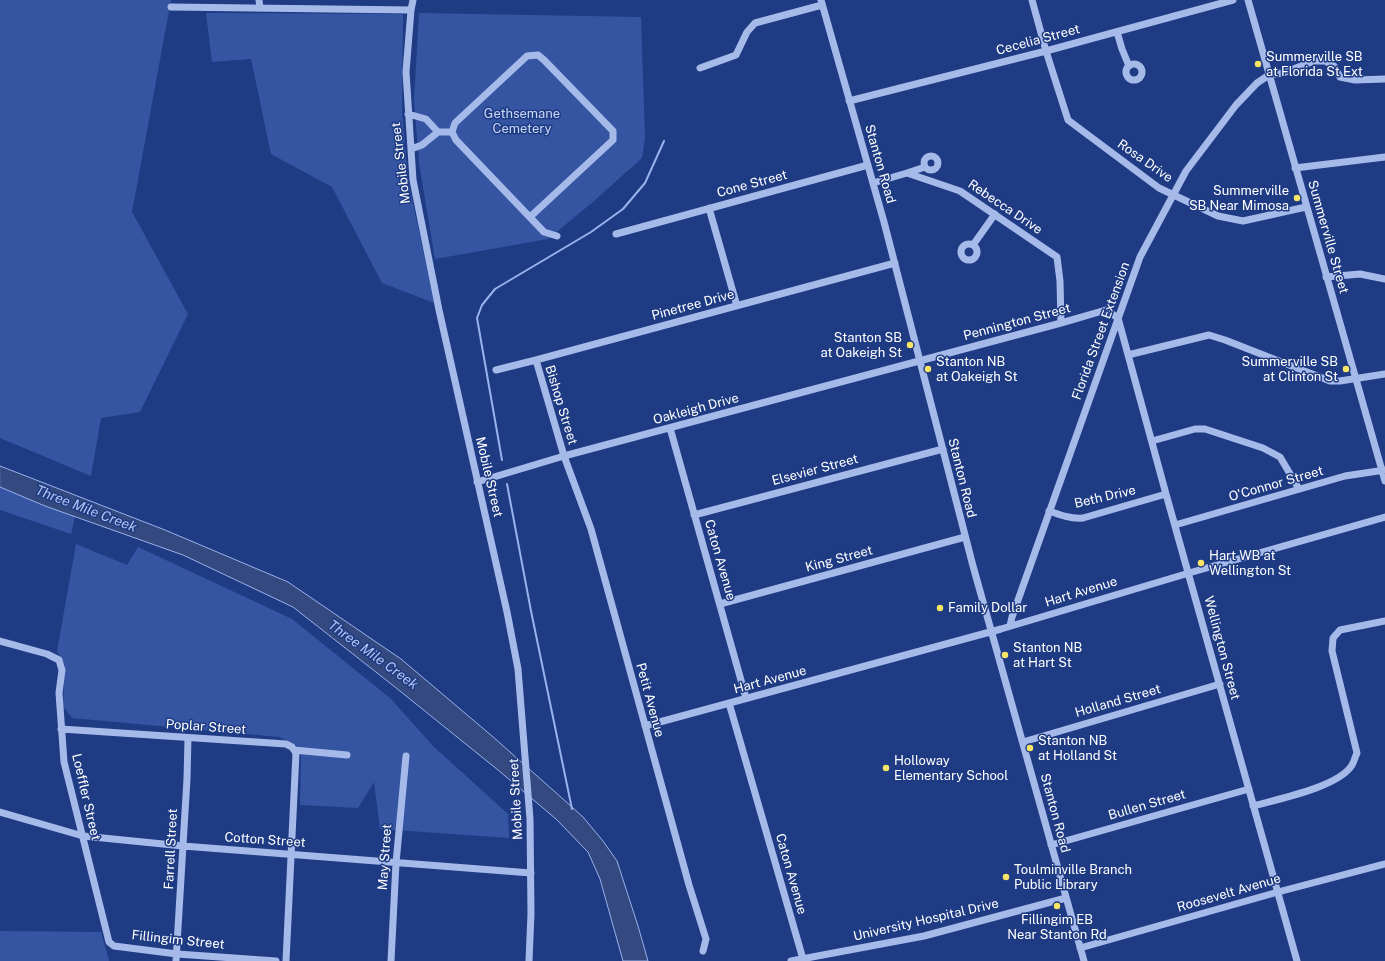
<!DOCTYPE html>
<html>
<head>
<meta charset="utf-8">
<style>
  body { margin:0 }
  canvas { display:block; background:#1e3b84 }
</style>
</head>
<body>
<canvas width="1385" height="961"></canvas>
<script>
const c = document.querySelector('canvas').getContext('2d');
c.lineJoin = 'round';
function fillPath(path, color) { c.fillStyle = color; c.fill(path, 'evenodd'); }
function strokePath(path, color, width, dash) { c.strokeStyle = color; c.lineWidth = width; c.lineCap = dash ? 'butt' : 'round'; c.setLineDash(dash || []); c.stroke(path); }
function drawText(font, color, halo, rows, align = 'center') {
  c.font = font + ' "Public Sans",sans-serif'; c.lineWidth = 3; c.setLineDash([]); c.textBaseline = 'middle'; c.strokeStyle = halo; c.fillStyle = color; for (const [text, x, y, turn = 0] of rows) {
    c.save(); c.translate(x, y); c.rotate((+turn || 0) * Math.PI / 180); c.textAlign = isNaN(turn) ? turn : align; if (halo) c.strokeText(text, 0, 0); c.fillText(text, 0, 0); c.restore();
  }
}
const green = new Path2D(`
  M0 0H171L132 212 188 314 140 412 101 418 91 476 0 438Z
  M206 13 403 14 402 112 408 180 434 303 382 283 332 187 271 154 251 59 212 62Z
  M419 13 641 17 645 138 642 158 593 202 548 239 435 259 419 163 414 100Z
  M0 487 75 517 71 534 0 510Z
  M76 544 127 565 138 547 292 619 390 698 434 747 508 814 509 838 380 829 374 782 358 808 300 805 301 755 296 745 279 737 72 718 63 706 65 665 57 651Z
  M0 931 101 932 109 961H0Z`);
const water = new Path2D(`
  M0 466 165 530 288 582 401 659 492 736 563 799 583 817 603 841 617 861 638 926 648 961H623L600 879 588 852 556 819 498 770 395 687 293 607 183 555 45 506 0 487Z`);
const stream = new Path2D(`
  M502 460 477 318 482 305 495 289 591 232 623 209 645 183 664 141
  M507 484 531 611 572 809`);
const minor = new Path2D(`
  M259 0 260 8
  M413 0 411 10 406 72 413 180 439 310 507 612 518 669 530 819 531 914 529 961
  M821 0 884 222 973 566 1084 961
  M1032 0 1046 51 1068 120 1159 188 1218 216 1243 221 1306 207
  M1248 0 1385 481
  M171 7 411 10
  M1117 32 1122 49 1129 66
  M1126 72a8 8 0 1 1 16 0a8 8 0 1 1-16 0Z
  M700 68 736 55 747 32 755 23 822 5
  M849 101 1046 51 1233 0
  M408 114 426 119 438 132H452L456 140 544 232 557 236
  M452 132 455 123 527 56 538 55 544 60 613 131V140L530 217
  M411 149 422 145 438 132
  M924 163a7 7 0 1 1 14 0a7 7 0 1 1-14 0Z
  M1295 168 1385 157
  M907 173 925 167
  M873 183 907 173 960 191 1057 257 1060 281 1061 323
  M709 208 737 306
  M616 234 868 165
  M961 252a8 8 0 1 1 16 0a8 8 0 1 1-16 0Z
  M973 245 995 214
  M1326 277 1360 274 1385 279
  M1128 355 1209 335 1225 340 1330 381H1340L1385 374
  M536 360 564 456 591 529 689 885 706 939 703 951
  M496 370 536 360 895 263
  M670 428 746 698
  M1152 441 1195 429H1205L1263 448 1280 457 1299 489
  M477 482 564 456 1061 323 1106 310 1118 318 1166 494 1297 961
  M1049 511C1060 515 1071 519 1083 518L1166 494
  M694 515 943 449
  M1175 525 1345 476 1385 470
  M720 604 965 537
  M1010 626 1012 617 1140 257 1186 171 1236 105 1257 83 1269 75 1283 73 1314 61H1325L1334 66 1340 77 1355 80 1385 79
  M0 641 47 654 59 660 62 670 59 693 64 762 109 942 114 946 177 954 276 961
  M729 703 803 959
  M645 726 1001 629 1189 573 1385 517
  M61 729 286 744 292 747 294 750 347 755
  M1023 742 1220 684
  M1253 806C1278 799 1339 787 1352 765 1354 762 1355 757 1357 753L1332 651 1333 638 1340 630 1385 621
  M0 812 83 836 183 846 531 873
  M1051 845 1249 789
  M1080 948 1278 892 1385 864
  M176 961 187 779 188 738
  M286 961 296 753 294 750
  M391 961 396 863 406 756
  M791 961 924 936 1066 898`);
const markers = [
  [1258,64,4,"#f8e565"],
  [1297,198,4,"#f8e565"],
  [910,345,4,"#f8e565"],
  [928,369,4,"#f8e565"],
  [1346,369,4,"#f8e565"],
  [1201,563,4,"#f8e565"],
  [940,608,4,"#f8e565"],
  [1005,655,4,"#f8e565"],
  [1030,748,4,"#f8e565"],
  [886,768,4,"#f8e565"],
  [1006,877,4,"#f8e565"],
  [1057,906,4,"#f8e565"]
];
const streetNames = [
  ["Cecelia Street",1038,40,-15],
  ["Rosa Drive",1145,161,35],
  ["Mobile Street",401,163,-97],
  ["Stanton Road",880,164,74],
  ["Cone Street",752,184,-15],
  ["Rebecca Drive",1005,207,34],
  ["Summerville Street",1328,237,74],
  ["Pinetree Drive",693,305,-15],
  ["Pennington Street",1017,322,-15],
  ["Florida Street Extension",1101,331,-70],
  ["Bishop Street",561,405,73],
  ["Oakleigh Drive",696,409,-15],
  ["Elsevier Street",815,470,-15],
  ["Mobile Street",489,477,77],
  ["Stanton Road",962,478,76],
  ["O'Connor Street",1276,484,-16],
  ["Beth Drive",1105,497,-13],
  ["King Street",839,559,-15],
  ["Caton Avenue",720,560,74],
  ["Hart Avenue",1081,592,-17],
  ["Wellington Street",1222,648,75],
  ["Hart Avenue",770,680,-15],
  ["Petit Avenue",650,700,75],
  ["Holland Street",1118,701,-16],
  ["Poplar Street",206,727,4],
  ["Loeffler Street",86,797,77],
  ["Mobile Street",516,799,-93],
  ["Bullen Street",1147,805,-16],
  ["Stanton Road",1055,813,75],
  ["Cotton Street",265,840,4],
  ["Farrell Street",171,849,-87],
  ["May Street",385,857,-86],
  ["Caton Avenue",791,874,74],
  ["Roosevelt Avenue",1229,893,-16],
  ["University Hospital Drive",926,920,-13],
  ["Fillingim Street",178,940,6]
];
const poiNames = [
  ["Summerville SB",1266,57],
  ["at Florida St Ext",1266,72],
  ["Summerville",1289,191,"right"],
  ["SB Near Mimosa",1289,206,"right"],
  ["Stanton SB",902,338,"right"],
  ["at Oakeigh St",902,353,"right"],
  ["Stanton NB",936,362],
  ["at Oakeigh St",936,377],
  ["Summerville SB",1338,362,"right"],
  ["at Clinton St",1338,377,"right"],
  ["Hart WB at",1209,556],
  ["Wellington St",1209,571],
  ["Family Dollar",948,608],
  ["Stanton NB",1013,648],
  ["at Hart St",1013,663],
  ["Stanton NB",1038,741],
  ["at Holland St",1038,756],
  ["Holloway",894,761],
  ["Elementary School",894,776],
  ["Toulminville Branch",1014,870],
  ["Public Library",1014,885],
  ["Fillingim EB",1057,920,"center"],
  ["Near Stanton Rd",1057,935,"center"]
];
const parkNames = [
  ["Gethsemane",522,114],
  ["Cemetery",522,129]
];
const waterNames = [
  ["Three Mile Creek",86,509,21],
  ["Three Mile Creek",373,655,36]
];
fillPath(green, '#3555a3');
fillPath(water, '#33497f');
strokePath(water, '#99b2eb', 1);
strokePath(stream, '#99b2eb', 2);
strokePath(minor, '#a6baea', 7);
for (const [x, y, r, color] of markers) { const dot = new Path2D(); dot.arc(x, y, r, 0, 2 * Math.PI); c.fillStyle = color; c.fill(dot); strokePath(dot, '#1e3b84', 1.5); }
drawText('13px', '#fff', '#1e3b84', streetNames);
drawText('13px', '#fff', '#1e3b84', poiNames, 'left');
drawText('13px', '#cad7f7', '#1e3b84', parkNames);
drawText('italic 14px', '#b1c4f1', '#1e3b84', waterNames);
</script>
</body>
</html>
